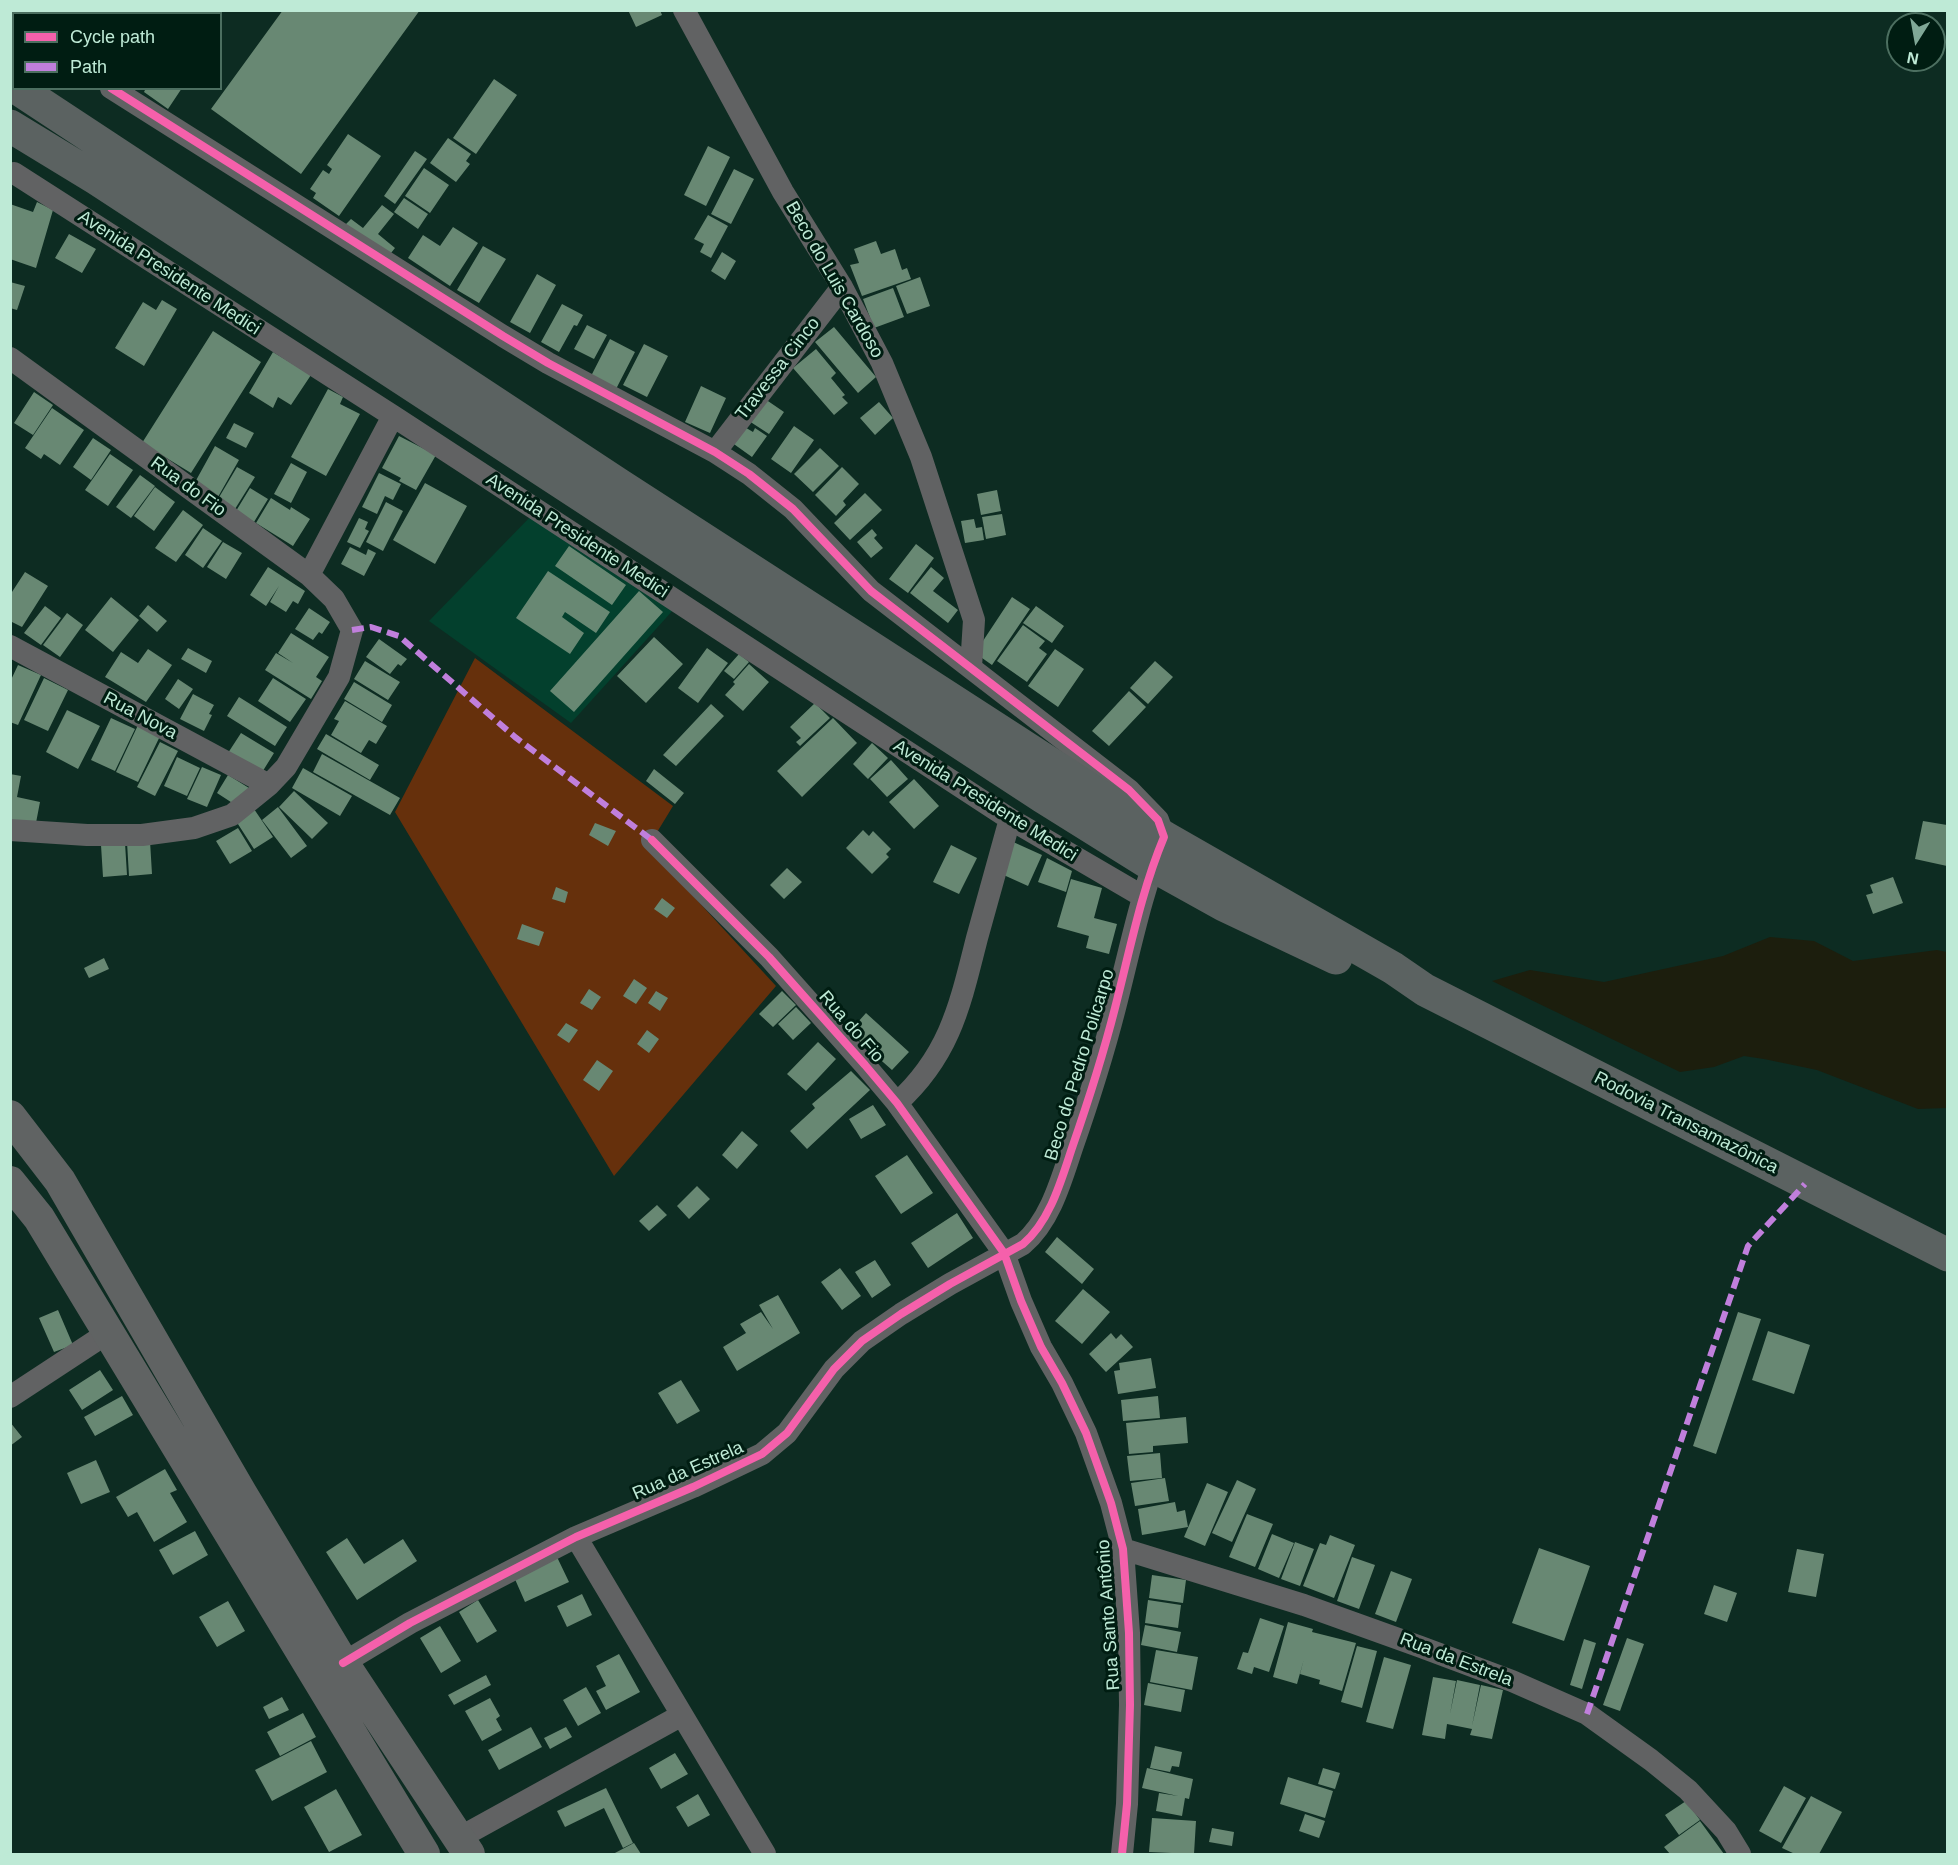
<!DOCTYPE html>
<html>
<head>
<meta charset="utf-8">
<style>
  body { margin:0 }
  #map { position:relative; width:1958px; height:1865px; overflow:hidden; background:#0d2c22; font-family:Helvetica,sans-serif }
  canvas { display:block }
  .frame { position:absolute; inset:0; border:12px solid #beead6; pointer-events:none }
  .legend { position:absolute; left:12px; top:12px; width:210px; height:78px; box-sizing:border-box; background:#001d12; border:2px solid #4c6f60; margin:0; padding:8px 10px; list-style:none; font-size:18px; color:#beead6 }
  .legend li { display:flex; align-items:center; gap:12px; height:30px }
  .legend b { width:30px; border:2px solid #4c6f60 }
  .north { position:absolute; left:1886px; top:12px; width:60px; height:60px; box-sizing:border-box; background:#001d12; border:2px solid #4c6f60; border-radius:50%; rotate:191deg; font-size:16px; font-weight:700; line-height:24px; text-align:center; color:#beead6 }
  .north::after { content:''; display:block; margin:auto; width:21px; height:27px; background:#80a897; clip-path:polygon(50% 0,100% 100%,50% 72%,0 100%) }
</style>
</head>
<body>
<div id="map">
<canvas width="1958" height="1865"></canvas>
<div class="frame"></div>
<ul class="legend">
<li><b style="height:8px;background:#f560ab"></b>Cycle path</li>
<li><b style="height:8px;background:#c07fdc"></b>Path</li>
</ul>
<div class="north">N</div>
</div>
<script>
const c = document.querySelector('canvas').getContext('2d');
c.lineJoin = 'round';
function fillPath(path, color) { c.fillStyle = color; c.fill(path, 'evenodd'); }
function strokePath(path, color, width, dash) { c.strokeStyle = color; c.lineWidth = width; c.lineCap = dash ? 'butt' : 'round'; c.setLineDash(dash || []); c.stroke(path); }
function drawText(font, color, halo, rows, align = 'center') {
  c.font = font + ' Helvetica,sans-serif'; c.lineWidth = 6; c.setLineDash([]); c.textBaseline = 'middle'; c.strokeStyle = halo; c.fillStyle = color; for (const [text, x, y, turn = 0] of rows) {
    c.save(); c.translate(x, y); c.rotate((+turn || 0) * Math.PI / 180); c.textAlign = isNaN(turn) ? turn : align; if (halo) c.strokeText(text, 0, 0); c.fillText(text, 0, 0); c.restore();
  }
}
const built = new Path2D(`
  M532 515 675 608 571 723 429 621Z`);
const green = new Path2D(`
  M475 658 673 806 648 847 776 986 614 1176 395 812Z`);
const water = new Path2D(`
  M1770 937 1814 941 1853 961 1937 950 1947 952V1108L1918 1109 1817 1070 1764 1059 1744 1056 1714 1067 1680 1072 1492 981 1530 970 1604 982 1723 956Z`);
const building = new Path2D(`
  M63 10H107L111 14H61Z
  M283 10H420L301 174 211 109Z
  M628 10H660L662 15 636 27Z
  M494 79 517 95 476 154 453 138Z
  M146 88H182L168 109 144 92Z
  M348 134 381 156 339 216 313 198 316 193 310 189 323 170 329 174 332 169 327 165Z
  M448 138 471 154 466 161 470 164 456 182 430 163Z
  M708 146 730 157 706 206 684 195Z
  M415 151 427 159 395 204 384 196Z
  M424 168 449 185 430 213 405 196Z
  M734 169 754 179 731 224 711 214Z
  M404 198 428 214 418 229 394 212Z
  M37 202 53 210 36 268 10 259V204L33 212Z
  M382 205 394 214 378 234 395 248 387 258 345 225 351 219 363 228Z
  M708 215 728 226 711 258 700 252 704 244 694 239Z
  M453 227 478 243 450 286 408 258 423 235 440 246Z
  M69 234 96 249 82 273 55 258Z
  M876 241 881 254 895 249 902 270 907 268 911 279 862 296 850 265 859 263 854 249Z
  M483 246 506 259 479 303 457 290Z
  M722 252 736 261 725 280 711 271Z
  M537 274 556 285 530 333 510 322Z
  M920 277 930 306 907 314 896 286Z
  M10 282 25 286 17 310 10 308Z
  M893 288 904 317 874 328 863 299Z
  M162 300 177 309 144 366 115 348 143 302 156 310Z
  M562 304 583 315 577 326 574 325 559 352 541 342Z
  M587 325 607 335 594 359 574 349Z
  M834 327 876 377 858 393 815 342Z
  M213 331 261 362 191 473 142 443Z
  M610 339 635 352 615 391 590 378Z
  M644 344 668 356 647 397 623 385Z
  M816 349 836 373 831 378 845 395 842 397 848 403 834 415 793 368Z
  M273 352 311 375 291 405 278 397 273 408 249 393Z
  M701 386 726 398 710 433 685 422Z
  M328 389 343 397 340 404 360 414 326 476 291 457Z
  M34 392 53 405 33 435 14 423Z
  M765 399 784 412 769 434 749 421Z
  M879 402 893 418 875 435 860 418Z
  M52 408 84 430 60 465 44 454 41 459 25 448Z
  M234 423 254 433 246 448 226 438Z
  M743 426 753 432 755 428 767 436 752 457 731 442Z
  M794 426 814 440 791 473 771 459Z
  M399 436 436 455 416 490 399 481 401 478 382 468Z
  M93 438 111 450 91 480 73 467Z
  M215 446 239 460 218 497 194 484Z
  M820 448 839 466 813 492 794 474Z
  M110 454 133 470 108 506 85 490Z
  M291 463 307 472 291 503 274 494Z
  M237 467 255 477 235 509 218 499Z
  M842 467 859 484 843 501 846 505 836 516 815 495Z
  M379 473 401 484 393 500 385 496 377 514 362 507Z
  M140 475 155 486 131 518 116 507Z
  M425 483 467 506 435 564 393 540Z
  M155 487 175 502 154 531 134 516Z
  M250 488 268 499 254 522 236 511Z
  M997 490 1001 511 981 515 977 494Z
  M865 493 882 510 850 540 834 523Z
  M271 498 290 510 291 507 310 519 293 546 256 523Z
  M386 502 403 511 383 551 366 542Z
  M183 510 203 525 176 562 155 548Z
  M1002 514 1006 535 986 539 982 517Z
  M359 518 368 522 365 529 369 531 360 548 347 542Z
  M974 519 976 528 982 527 984 540 965 543 961 521Z
  M203 528 222 541 203 568 185 555Z
  M872 529 877 535 874 538 883 548 871 558 857 542Z
  M223 542 242 553 226 579 207 567Z
  M916 544 934 558 908 593 889 579Z
  M569 546 626 585 612 605 555 566Z
  M350 547 366 555 368 549 376 553 364 576 341 564Z
  M268 567 305 591 298 604 293 601 286 612 270 602 279 586 266 606 250 595Z
  M931 567 944 578 933 591 958 610 948 623 910 593Z
  M548 571 610 612 596 633 565 612 562 617 584 633 570 654 516 618Z
  M25 572 48 586 22 627 10 621V595Z
  M639 591 663 612 574 712 550 691Z
  M111 597 139 620 113 652 85 630Z
  M1012 597 1030 609 992 665 975 653Z
  M148 605 167 621 157 632 139 616Z
  M45 606 61 618 41 645 24 633Z
  M1036 606 1064 626 1052 643 1023 623Z
  M309 608 330 622 322 634 319 632 313 640 295 629Z
  M67 613 83 625 60 657 43 645Z
  M1023 625 1045 641 1039 648 1047 654 1027 682 997 661Z
  M291 633 329 657 316 677 322 681 311 699 265 670 276 653 293 663 278 653Z
  M654 637 683 664 646 703 617 676Z
  M379 639 407 659 401 666 398 664 390 674 366 657Z
  M188 648 212 661 206 673 181 659Z
  M707 648 728 663 698 703 678 688Z
  M148 649 172 665 146 702 105 677 121 652 138 663Z
  M1055 649 1084 669 1058 707 1028 686Z
  M739 654 749 662 734 679 724 671Z
  M365 661 400 682 388 700 354 679Z
  M1155 661 1173 677 1148 704 1130 688Z
  M749 664 769 682 743 711 725 695 735 684 733 682Z
  M18 665 41 675 18 725 10 722V682Z
  M44 678 68 690 48 731 24 720Z
  M273 678 306 699 290 722 258 701Z
  M178 679 193 689 179 709 165 699Z
  M354 682 392 705 382 722 344 699Z
  M1129 691 1146 707 1109 746 1092 731Z
  M193 694 214 705 209 714 212 715 204 731 180 719Z
  M239 697 287 727 275 746 227 716Z
  M345 701 387 726 376 744 369 740 361 753 331 735 339 721 334 719Z
  M815 703 830 718 800 746 796 742 801 738 790 727Z
  M711 704 724 716 676 766 663 755Z
  M67 710 100 726 78 769 46 752Z
  M111 718 135 729 115 771 91 760Z
  M833 718 857 743 802 797 777 771Z
  M139 723 161 734 138 782 116 772Z
  M241 733 274 753 261 774 228 753Z
  M326 734 379 765 370 780 317 749Z
  M160 742 178 751 155 796 137 787Z
  M872 743 888 758 868 779 853 764Z
  M322 754 400 798 390 815 313 772Z
  M177 757 200 768 187 796 164 786Z
  M891 760 908 779 887 797 870 779Z
  M202 767 221 775 207 807 187 799Z
  M303 768 352 796 340 816 292 788Z
  M654 769 684 793 675 804 646 781Z
  M10 774 21 776 17 797 40 802 35 828 10 823Z
  M228 775 249 788 237 806 217 793Z
  M914 779 939 806 914 829 889 802Z
  M294 791 328 823 312 839 279 807Z
  M278 807 307 846 291 858 262 820Z
  M254 809 273 837 254 849 236 821Z
  M1923 821 1947 825V866L1915 859Z
  M595 823 616 831 608 846 589 835Z
  M238 828 252 851 230 864 216 841Z
  M863 830 869 836 873 831 891 849 886 854 889 857 872 874 846 848Z
  M150 841 152 874 129 876 127 842Z
  M1011 841 1042 855 1028 886 997 872Z
  M125 843 127 875 103 877 101 845Z
  M951 845 977 858 959 894 933 882Z
  M1047 858 1072 871 1066 892 1038 882Z
  M787 868 802 882 784 899 770 885Z
  M1893 877 1903 903 1873 914 1866 895 1873 893 1870 885Z
  M1071 879 1102 888 1094 918 1117 924 1109 954 1086 948 1089 936 1057 927Z
  M556 887 568 892 565 903 552 899Z
  M662 898 675 908 667 918 654 909Z
  M522 924 544 932 539 946 517 939Z
  M104 958 109 969 89 978 84 968Z
  M634 979 647 988 636 1004 623 996Z
  M589 989 601 997 592 1010 580 1003Z
  M656 991 668 998 660 1011 648 1003Z
  M782 991 796 1005 773 1027 759 1014Z
  M796 1007 811 1023 793 1040 778 1024Z
  M866 1013 909 1052 892 1070 849 1032Z
  M566 1023 578 1030 569 1043 557 1035Z
  M647 1030 659 1039 649 1053 637 1044Z
  M818 1042 836 1059 806 1091 787 1074Z
  M597 1060 613 1071 599 1091 583 1080Z
  M851 1071 870 1090 807 1149 790 1131 815 1108 812 1104Z
  M873 1105 886 1125 861 1139 849 1119Z
  M742 1131 758 1145 737 1169 722 1155Z
  M907 1155 933 1193 901 1214 875 1176Z
  M697 1186 710 1199 689 1219 677 1206Z
  M657 1205 667 1215 649 1231 639 1221Z
  M957 1213 973 1238 928 1268 911 1243Z
  M1057 1237 1094 1269 1082 1284 1045 1252Z
  M875 1260 891 1285 872 1298 855 1272Z
  M840 1268 861 1296 842 1310 821 1282Z
  M1083 1289 1110 1312 1082 1344 1055 1321Z
  M778 1295 800 1333 737 1371 723 1347 746 1333 740 1324 761 1312 773 1329 759 1305Z
  M58 1310 73 1345 54 1352 39 1318Z
  M1738 1312 1761 1319 1716 1454 1693 1446Z
  M1768 1331 1810 1345 1794 1394 1752 1380Z
  M1111 1333 1116 1339 1121 1334 1133 1347 1106 1372 1089 1354Z
  M1151 1358 1156 1388 1118 1394 1114 1371 1120 1370 1119 1363Z
  M100 1370 113 1390 82 1410 69 1390Z
  M681 1380 700 1411 677 1424 658 1393Z
  M122 1396 133 1415 95 1436 84 1417Z
  M1158 1396 1160 1418 1123 1421 1121 1400Z
  M1186 1417 1188 1443 1153 1446V1452L1129 1454 1126 1423Z
  M10 1422 22 1437 10 1446Z
  M1160 1453 1162 1478 1130 1481 1127 1456Z
  M96 1460 110 1492 81 1504 67 1473Z
  M165 1469 177 1490 170 1493 187 1522 154 1542 137 1512 128 1517 116 1497Z
  M1165 1478 1169 1501 1135 1506 1131 1483Z
  M1237 1480 1256 1489 1232 1542 1212 1533Z
  M1207 1483 1228 1492 1205 1546 1184 1537Z
  M1175 1502 1177 1512 1185 1510 1188 1527 1142 1535 1138 1509Z
  M1247 1514 1273 1524 1255 1567 1229 1557Z
  M195 1531 208 1555 173 1575 159 1550Z
  M1272 1534 1294 1543 1279 1578 1258 1569Z
  M1330 1535 1355 1545 1334 1598 1303 1586 1320 1543 1326 1545Z
  M347 1538 364 1564 403 1539 417 1561 357 1600 326 1552Z
  M1295 1542 1314 1549 1300 1586 1281 1579Z
  M1539 1548 1590 1566 1564 1641 1512 1623Z
  M1797 1549 1824 1554 1816 1597 1788 1592Z
  M557 1557 569 1582 525 1602 514 1577Z
  M1352 1557 1375 1565 1359 1609 1337 1601Z
  M1391 1571 1412 1579 1396 1622 1375 1614Z
  M1152 1575 1186 1580 1183 1603 1149 1598Z
  M1714 1585 1737 1593 1727 1622 1704 1614Z
  M582 1594 592 1615 567 1627 557 1606Z
  M478 1600 497 1631 477 1643 459 1612Z
  M1148 1600 1181 1605 1178 1628 1145 1623Z
  M228 1601 245 1631 217 1647 199 1617Z
  M1260 1618 1284 1626 1269 1672 1254 1667 1252 1674 1237 1669 1243 1652 1248 1653Z
  M1288 1622 1313 1629 1312 1632 1356 1643 1342 1691 1319 1684 1320 1680 1300 1674 1304 1659 1297 1684 1273 1677Z
  M1145 1625 1181 1632 1177 1652 1141 1645Z
  M440 1626 461 1661 441 1673 420 1638Z
  M1627 1638 1644 1644 1620 1711 1603 1705Z
  M1584 1639 1596 1643 1582 1689 1570 1685Z
  M1357 1646 1377 1651 1362 1708 1341 1702Z
  M1156 1650 1198 1657 1192 1690 1150 1682Z
  M619 1654 640 1692 606 1710 596 1691 606 1686 596 1666Z
  M1384 1657 1411 1665 1393 1729 1366 1722Z
  M486 1675 491 1685 454 1705 448 1695Z
  M1433 1677 1456 1681 1450 1714 1457 1680 1480 1685 1472 1726 1481 1685 1503 1690 1492 1739 1470 1735 1472 1729 1447 1724 1445 1739 1422 1735Z
  M1148 1683 1185 1690 1181 1712 1144 1705Z
  M586 1687 601 1713 578 1726 563 1700Z
  M282 1697 289 1710 269 1719 263 1707Z
  M490 1698 500 1716 496 1719 502 1730 482 1741 465 1711Z
  M303 1713 316 1737 280 1756 267 1732Z
  M531 1727 542 1747 499 1770 488 1750Z
  M566 1727 572 1737 550 1749 544 1738Z
  M311 1741 327 1772 272 1801 255 1770Z
  M1155 1746 1182 1752 1179 1767 1172 1766 1170 1772 1150 1768Z
  M675 1753 688 1774 661 1789 649 1768Z
  M1147 1768 1193 1779 1189 1799 1185 1798 1182 1816 1156 1811 1159 1793 1178 1796 1142 1788Z
  M1323 1768 1340 1773 1335 1789 1318 1784Z
  M1288 1777 1333 1791 1325 1818 1280 1804Z
  M1784 1786 1806 1798 1781 1843 1759 1831Z
  M606 1788 633 1843 623 1848 604 1808 565 1827 557 1811Z
  M336 1789 362 1835 329 1852 304 1807Z
  M698 1794 710 1815 688 1827 676 1807Z
  M1811 1796 1842 1812 1819 1854H1795L1782 1848Z
  M1686 1801 1700 1820 1679 1835 1665 1815Z
  M1305 1814 1325 1821 1319 1838 1299 1831Z
  M1152 1818 1196 1821 1194 1854 1149 1852Z
  M1700 1821 1724 1854H1670L1664 1847Z
  M1212 1828 1234 1832 1232 1846 1209 1842Z
  M634 1843 641 1854H613L632 1844Z`);
const minor = new Path2D(`
  M684 10 783 192 842 287 882 363 921 457 974 620 971 667
  M52 14 54 10
  M10 19 14 21
  M111 88 503 336 548 363 715 452 749 474 793 509 871 591 1129 790 1158 820 1164 837C1141 892 1130 950 1115 1008 1103 1055 1088 1102 1072 1148 1061 1181 1050 1221 1023 1244L950 1284 901 1314 862 1341 834 1369 787 1433 762 1454 693 1487 576 1537 410 1623 343 1663
  M14 173 393 416 1010 819 1142 896
  M10 358 309 575 334 599 352 630 339 677 286 767 269 785 232 815 194 828 142 835H87L10 830
  M715 452 842 287
  M309 575 393 416
  M10 646 269 785
  M652 840 769 957 865 1065 897 1103 1004 1253 1021 1301 1041 1347 1062 1383 1086 1433 1111 1503 1123 1549 1129 1633 1130 1705 1127 1804 1122 1854
  M897 1103C950 1055 960 1005 977 938 988 898 999 858 1010 819
  M10 1397 109 1332
  M576 1537 765 1854
  M1123 1549 1304 1605 1421 1647 1512 1681 1587 1714 1651 1760 1688 1790 1726 1831 1740 1854
  M459 1838 682 1715`);
const secondary = new Path2D(`
  M10 1116 60 1181 241 1493 343 1663 469 1854
  M10 1182 39 1218 424 1854`);
const primary = new Path2D(`
  M17 88 618 484 1164 837 1393 968 1425 990 1948 1255
  M10 126 97 179 1043 797 1152 865 1224 905 1336 958`);
const quiet = new Path2D(`
  M352 630 371 627 399 636 515 737 652 840
  M1587 1714 1748 1246 1805 1184`);
const cycleway = new Path2D(`
  M111 88 503 336 548 363 715 452 749 474 793 509 871 591 1129 790 1158 820 1164 837C1141 892 1130 950 1115 1008 1103 1055 1088 1102 1072 1148 1061 1181 1050 1221 1023 1244L950 1284 901 1314 862 1341 834 1369 787 1433 762 1454 693 1487 576 1537 410 1623 343 1663
  M652 840 769 957 865 1065 897 1103 1004 1253 1021 1301 1041 1347 1062 1383 1086 1433 1111 1503 1123 1549 1129 1633 1130 1705 1127 1804 1122 1854`);
const streetNames = [
  ["Avenida Presidente Medici",169,273,33],
  ["Beco do Luis Cardoso",834,280,60],
  ["Travessa Cinco",778,369,-52],
  ["Rua do Fio",188,487,36],
  ["Avenida Presidente Medici",577,536,33],
  ["Rua Nova",140,716,28],
  ["Avenida Presidente Medici",985,801,32],
  ["Rua do Fio",851,1027,49],
  ["Beco do Pedro Policarpo",1080,1065,-73],
  ["Rodovia Transamazônica",1686,1123,27],
  ["Rua da Estrela",688,1471,-24],
  ["Rua Santo Antônio",1109,1615,-94],
  ["Rua da Estrela",1456,1660,21]
];
fillPath(built, '#03402d');
fillPath(green, '#66300c');
fillPath(water, '#1c1e0d');
fillPath(building, '#688873');
strokePath(minor, '#616263', 22);
strokePath(secondary, '#606363', 32);
strokePath(primary, '#5b6261', 33);
strokePath(quiet, '#c07fdc', 6, [12, 6]);
strokePath(cycleway, '#f560ab', 8);
drawText('18px', '#beead6', '#001d12', streetNames);
</script>
</body>
</html>
